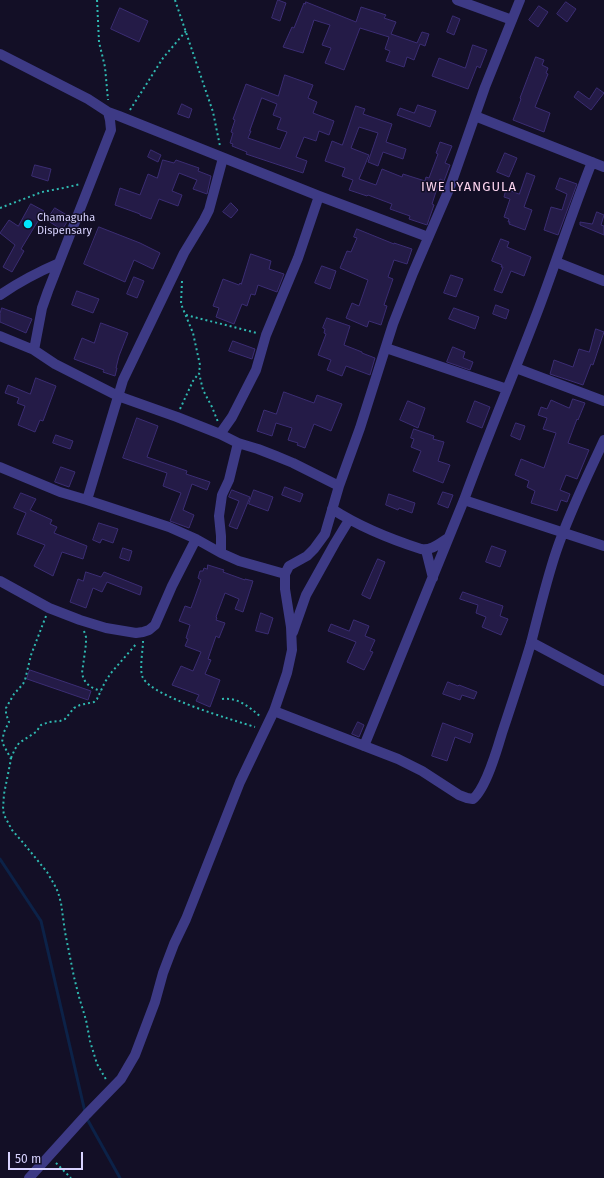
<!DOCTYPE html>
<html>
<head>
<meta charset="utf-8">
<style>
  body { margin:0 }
  #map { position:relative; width:604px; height:1178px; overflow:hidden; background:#130f26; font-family:"Fira Sans",sans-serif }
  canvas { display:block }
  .scale { position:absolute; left:8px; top:1152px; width:75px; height:18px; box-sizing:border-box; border:2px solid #d9d4ff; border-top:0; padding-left:5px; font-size:12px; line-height:14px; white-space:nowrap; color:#d9d4ff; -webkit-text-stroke:3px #130f26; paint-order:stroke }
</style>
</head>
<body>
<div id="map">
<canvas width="604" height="1178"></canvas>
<div class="scale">50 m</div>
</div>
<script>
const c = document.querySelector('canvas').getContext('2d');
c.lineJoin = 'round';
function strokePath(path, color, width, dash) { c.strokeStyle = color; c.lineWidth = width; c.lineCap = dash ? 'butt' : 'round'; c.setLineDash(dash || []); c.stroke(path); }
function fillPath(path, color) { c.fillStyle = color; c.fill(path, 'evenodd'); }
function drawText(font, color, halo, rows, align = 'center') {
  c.font = font + ' "Fira Sans",sans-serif'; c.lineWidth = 3; c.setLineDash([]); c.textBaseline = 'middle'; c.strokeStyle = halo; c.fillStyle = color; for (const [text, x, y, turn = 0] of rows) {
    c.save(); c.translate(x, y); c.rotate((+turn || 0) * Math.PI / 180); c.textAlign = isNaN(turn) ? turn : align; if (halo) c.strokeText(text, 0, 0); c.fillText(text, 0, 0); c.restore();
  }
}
const stream = new Path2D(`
  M0 859 41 921 85 1112
  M86 1117 120 1178`);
const building = new Path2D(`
  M278 0 286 3 280 21 272 18Z
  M306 2 356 22 361 7 386 15 384 18 396 22 391 34 417 43 422 32 429 34 425 46 420 44 414 60 407 57 404 67 386 61 390 51 385 49 389 37 360 28 344 70 325 63 331 48 322 45 330 25 314 20 303 53 283 47 292 27 294 28 304 3 305 4Z
  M566 2 576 9 567 22 557 14Z
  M539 6 548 12 538 27 529 20Z
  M120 8 148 21 139 42 111 29Z
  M453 16 460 19 454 35 447 32Z
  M473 45 487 50 480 68 477 66 468 89 432 76 439 58 465 68Z
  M536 57 544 60 542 65 548 68 546 73 548 74 535 107 550 113 544 132 513 120 521 99 520 98 528 77Z
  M285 75 313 85 308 98 317 102 313 113 334 121 329 135 319 131 316 141 304 137 296 157 307 161 303 173 246 154 247 152 232 146 233 144 230 143 233 133 231 132 235 120 233 119 246 84 278 96ZM262 98 277 104 273 115 281 118 277 129 287 132 280 149 248 138 251 131H250Z
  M597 88 604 93 591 110 574 97 578 91 589 99Z
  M182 104 192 109 189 118 178 114Z
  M418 105 436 111 430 127 397 115 400 108 414 113Z
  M356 106 365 109 363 114 392 124 386 142 406 149 403 159 383 152 378 166 368 162 378 133 359 127 351 148 369 155 359 179 376 185 382 169 402 177 403 174 425 181 426 177 429 178 438 154 436 153 440 142 452 146 445 163 450 165 444 181 440 179 432 204 434 205 427 225 409 219 410 216 390 209 392 204 368 195 367 196 349 190 353 180 342 176 345 168 325 161 332 141 342 145Z
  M151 150 161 155 158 162 148 157Z
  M505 153 517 158 509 177 497 172Z
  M163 160 174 163 176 160 199 168 198 171 211 176 207 194 193 189 197 180 179 173 172 191 182 195 178 206 159 199 151 219 140 215V214L115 205 120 188 140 195 148 174 157 178Z
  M35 165 51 169 48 181 32 176Z
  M527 173 535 176 524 207 532 210 525 230 509 224 510 222H508L509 219 504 217 510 199 504 197 506 189 519 194Z
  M560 178 577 184 558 235 544 230 551 207 562 210 567 194 556 189Z
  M231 203 238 210 231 218 223 212Z
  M31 204 44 211 21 249 24 251 12 272 3 267 15 245 0 233 9 220 18 226Z
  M55 208 70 217 62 230 47 220Z
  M597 212 604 215 601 225 604 226V235L580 225V222L592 224Z
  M99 227 140 243 160 253 153 269 134 260 125 282 84 264Z
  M357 229 394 244V243L412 249 407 264 394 260 388 277 393 279 384 305 387 306 381 325 369 321 367 327 346 318 352 303 359 306 368 280 340 268 347 251 351 252 357 238 354 237Z
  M501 239 509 242 507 247 531 257 524 276 511 271 502 293 494 290 503 267H501L502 265 492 261Z
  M251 254 271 261 269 269 284 274 277 292 258 285 255 295 251 294 247 306 242 304 234 324 216 317 219 308 213 306 223 279 239 285 240 283 241 284Z
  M322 266 336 271 330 289 315 283Z
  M451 275 463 279 456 297 444 293Z
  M134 277 144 281 137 298 127 294Z
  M77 291 99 299 93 313 72 305Z
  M496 305 509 310 506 319 493 314Z
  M2 308 32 319 26 333 0 322V314Z
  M454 308 479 317 475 329 449 319Z
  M327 318 350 326 344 345 362 352V353L375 358 370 375 346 366 342 376 327 370 331 360 318 355 326 334 324 333 325 329 323 328Z
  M101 323 128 333 119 356 116 368H117L115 376 103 372 104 370 74 359 82 338 94 343Z
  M596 329 604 332 593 365 591 364 583 385 550 374 554 360 573 367 579 349 589 352Z
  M233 341 255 349 252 359 229 351Z
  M453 347 465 352 463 358 473 362 470 370 447 362Z
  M36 378 56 386 43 421 40 420 35 432 18 425 25 406 17 403 19 398 5 393 8 385 30 394Z
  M284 392 314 403 317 395 342 404 331 431 314 424 305 448 297 445 298 443 288 440 292 428 276 423 272 436 257 431 264 410 276 414Z
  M573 399 585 403 578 420 577 419 568 443 589 450 577 479 566 475 560 490 570 494 567 502 561 500 557 511 531 503 535 491 527 487 529 481 515 475 521 459 544 468 556 433 543 429 547 418 538 415 541 407 547 409 551 400 569 408Z
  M408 401 425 408 418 428 400 420Z
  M475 401 490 407 482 428 467 422Z
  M137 418 158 426 147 457 187 471 186 474 210 482 207 490 192 484 183 510 194 515 189 528 170 521 181 493 163 486 167 473 123 458Z
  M516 423 525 426 520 440 511 436Z
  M414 429 434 436 433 439 444 442 438 461 450 465 443 483 413 471 421 451 411 447 414 439 411 438Z
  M56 435 73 441 70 449 53 443Z
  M61 467 75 472 69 487 55 482Z
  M285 487 303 494 300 502 282 495Z
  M232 490 250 497 237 529 229 526 239 501 229 497Z
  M254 490 273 497 268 511 249 504Z
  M443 492 453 495 448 508 438 504Z
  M21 493 36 499 30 510 52 520 50 524 57 527 54 533 87 546 83 559 62 552 53 576 34 566 45 545 17 534 26 513 14 508Z
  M389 494 415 503 412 513 399 508 398 510 386 505Z
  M99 523 118 529 113 543 102 539 100 543 93 540Z
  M492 546 506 551 500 567 486 562Z
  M123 548 132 551 129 561 120 558Z
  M378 559 385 562 370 599 362 595Z
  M208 565 224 570 223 572 245 580V579L253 581 243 612 235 609 239 599 225 593 216 617 217 618 216 620 225 623 219 638 216 636 208 659 211 660 205 674 220 680 210 707 196 701 199 695 172 685 181 666 193 671 201 652 185 646 188 639 186 638 190 625 179 621 185 606 191 608 201 580 198 578 200 571H203L204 568 207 569Z
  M86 572 101 577 104 572 142 587 140 595 107 582 102 592 93 588 86 608 70 602 78 579 83 581Z
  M463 592 503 606 500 616 508 619 501 635 482 627 486 617 476 613 478 605 460 599Z
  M261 613 273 618 268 634 256 631Z
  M354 620 369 626 365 636 375 640 370 651 373 652 364 670 347 662 356 642 328 631 331 624 349 631Z
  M30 670 91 691 88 700 27 679Z
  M448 682 458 686 459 685 477 692 474 699 462 695 460 700 443 694Z
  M358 722 364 725 359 737 352 734Z
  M443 723 473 734 470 743 455 737 447 761 432 756Z`);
const path = new Path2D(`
  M97 0 99 42 105 67 108 100
  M175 0 213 112 220 146
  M130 110 163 58 186 31
  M0 208 42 192 63 188 81 184
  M182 281 181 304 193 333 200 365 199 373 203 390 212 407 218 422
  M186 315 257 333
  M180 409 193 381 199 373
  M46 616 31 655 25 680 23 684 14 694 6 708V714L9 722 4 732 2 742 11 759 4 794 3 809 4 815 12 830 25 845 47 872 54 884 58 892 61 903 65 932 74 977 79 997 86 1020 90 1041 97 1064 107 1081
  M84 631 86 637V644L82 673C84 684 91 688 101 691
  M143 641C143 650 139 670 143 678 153 697 233 720 255 727
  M222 699C238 697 249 707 261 717
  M11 758 15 749 19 743 36 732 41 725 49 722 60 721 65 719 74 708 80 705 94 702 97 699 105 682 111 673 137 643
  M56 1163 71 1178`);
const minor = new Path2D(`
  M457 0 512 20
  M0 54 88 99 108 112 110 120 111 130 48 291 42 308 34 350
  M108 112 119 116 319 196 428 237
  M475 116 604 167
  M556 262 604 281
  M0 295C19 282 38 272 59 263
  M0 336 34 350 55 364 118 396 177 417 220 434 238 443 258 449 276 456 293 463 339 486
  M386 348 507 389
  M516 368 604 401
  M220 434 232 417 256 370 266 335 298 258 319 196
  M0 467 60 492 87 500 169 527 196 539 221 553 239 561 285 574
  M87 500 123 380 184 253 204 220 209 210 223 158
  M464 500 604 546
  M332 509C360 527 390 539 421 549 431 551 440 543 448 538
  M426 550 433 578
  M221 553V536L219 516 222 495 229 480 238 443
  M0 581 49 608 80 620 106 628 136 633 143 632 149 630 155 625 172 586 196 539
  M293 632 306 595 335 543 349 520
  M531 642 604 681
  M274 711 398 759 422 771 459 795 467 798 473 799C486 788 497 750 502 733 512 703 522 673 531 643 539 612 546 582 556 552 569 513 587 477 604 440
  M364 746 464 500C487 437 513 376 537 313 556 263 572 212 592 162
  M29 1178 86 1115 121 1079 135 1055 155 1002 163 973 174 944 186 919 240 782 274 711 287 673 292 650 291 627 285 589V574L289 566 307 556 314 549 325 534 339 486 360 428 393 324 413 273 450 187 485 87 520 0`);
const markers = [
  [28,224,5,"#00e5ff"]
];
const poiNames = [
  ["Chamaguha",37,218],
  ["Dispensary",37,231]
];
const quarterNames = [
  ["IWE LYANGULA",469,187]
];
strokePath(stream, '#0c2248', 3);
fillPath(building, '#241b47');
strokePath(building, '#3b2d73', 1);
strokePath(path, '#2fb8b0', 2, [2, 3]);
strokePath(minor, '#3d3a85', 10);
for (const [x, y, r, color] of markers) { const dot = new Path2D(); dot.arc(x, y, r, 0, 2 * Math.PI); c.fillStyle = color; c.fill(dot); strokePath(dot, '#130f26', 1.5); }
drawText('11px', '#d9d4ff', '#130f26', poiNames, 'left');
c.letterSpacing = '1px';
drawText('13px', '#ffd6f0', '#130f26', quarterNames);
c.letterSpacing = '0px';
</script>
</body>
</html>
